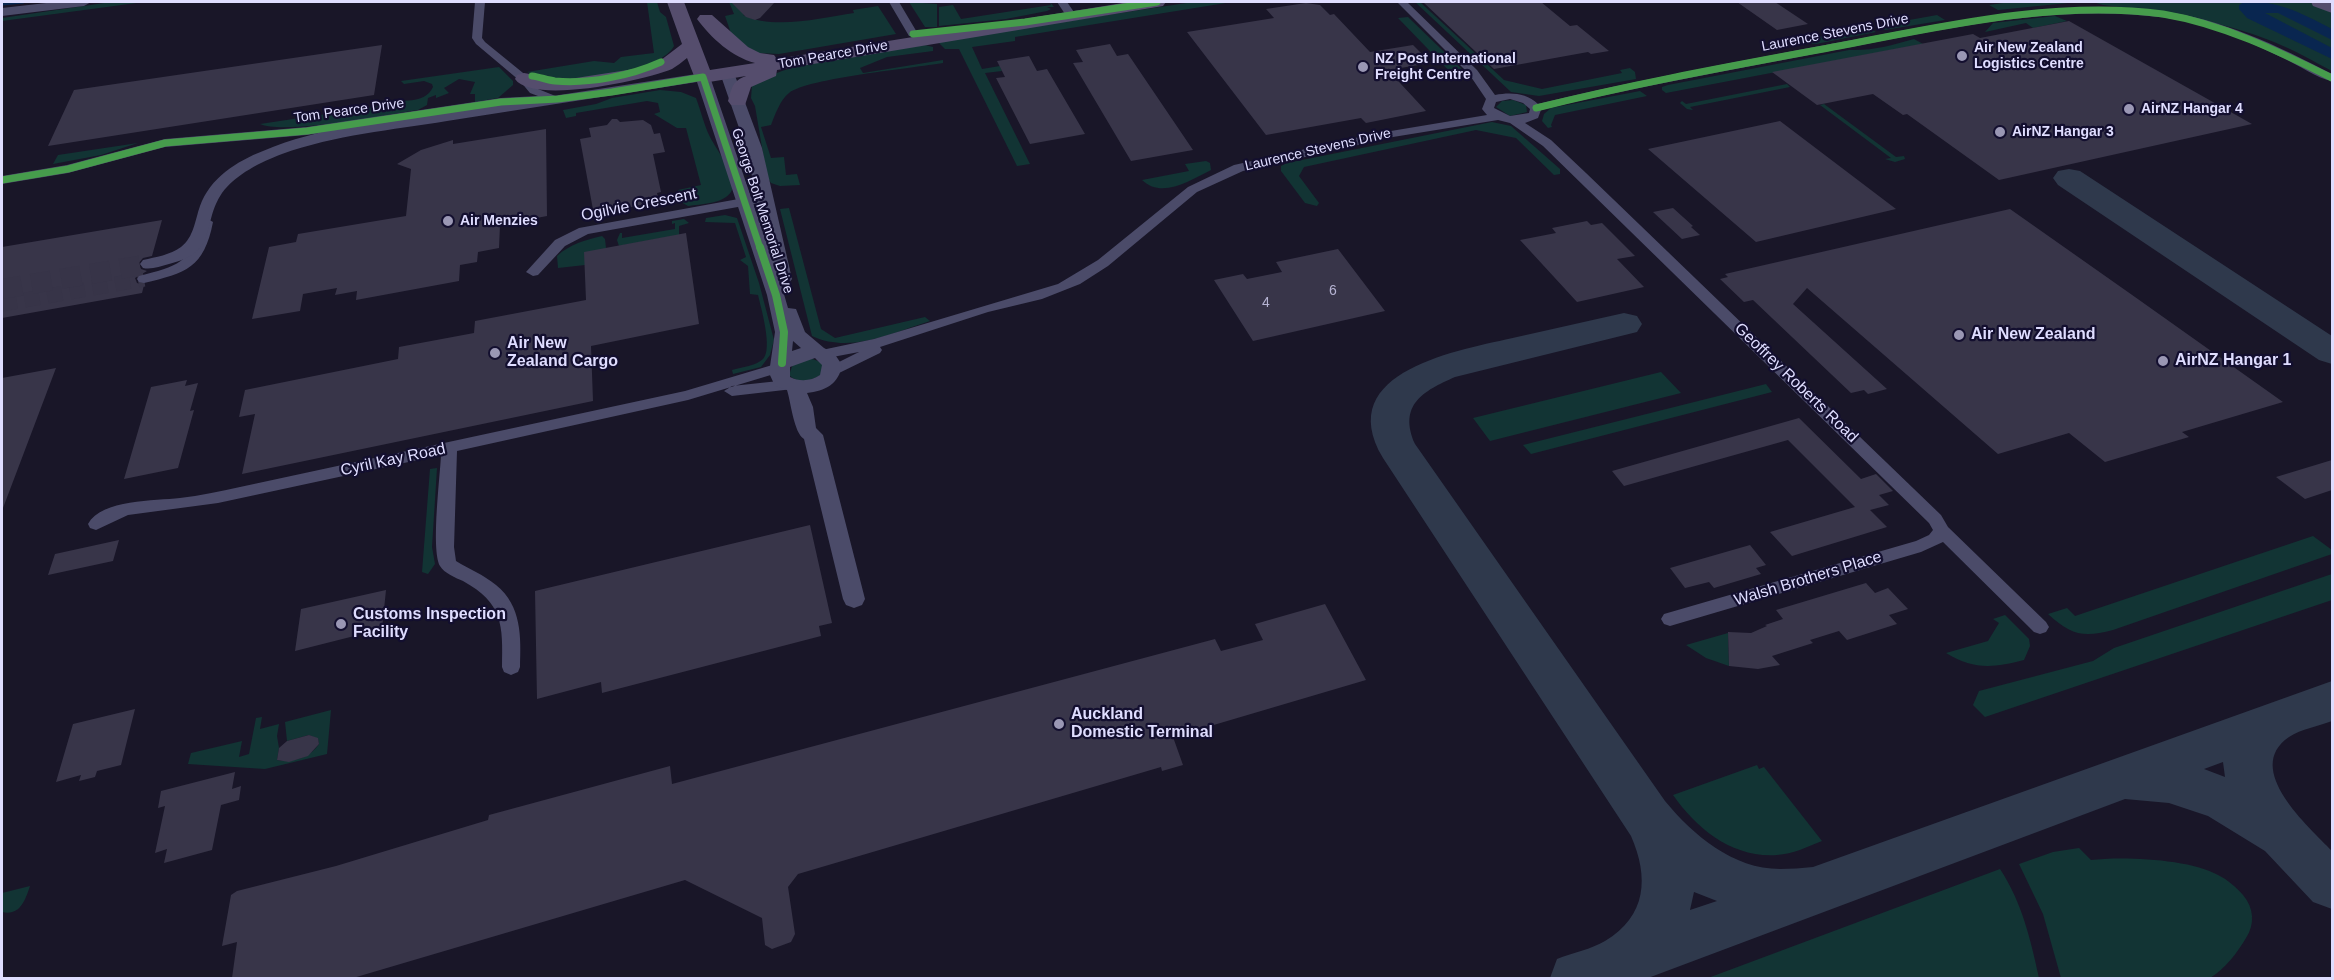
<!DOCTYPE html>
<html>
<head>
<meta charset="utf-8">
<style>
  body { margin:0 }
  #map { position:relative; width:2334px; height:980px; overflow:hidden; background:#191628; font-family:Helvetica,sans-serif }
  canvas { display:block }
  .frame { position:absolute; inset:0; border:3px solid #dfddff; pointer-events:none }
</style>
</head>
<body>
<div id="map">
<canvas width="2334" height="980"></canvas>
<div class="frame"></div>
</div>
<script>
const c = document.querySelector('canvas').getContext('2d');
c.lineJoin = 'round';
function fillPath(path, color) { c.fillStyle = color; c.fill(path, 'evenodd'); }
function strokePath(path, color, width, dash) { c.strokeStyle = color; c.lineWidth = width; c.lineCap = dash ? 'butt' : 'round'; c.setLineDash(dash || []); c.stroke(path); }
function drawText(font, color, halo, rows, align = 'center') {
  c.font = font + ' Helvetica,sans-serif'; c.lineWidth = 4.5; c.setLineDash([]); c.textBaseline = 'middle'; c.strokeStyle = halo; c.fillStyle = color; for (const [text, x, y, turn = 0] of rows) {
    c.save(); c.translate(x, y); c.rotate((+turn || 0) * Math.PI / 180); c.textAlign = isNaN(turn) ? turn : align; if (halo) c.strokeText(text, 0, 0); c.fillText(text, 0, 0); c.restore();
  }
}
const green = new Path2D(`
  M111 2H144L2 21V18Z
  M647 2H657L660 12 666 17 674 46C661 71 585 81 558 79 547 79 537 75 527 72L594 61 614 63 621 57 654 53Z
  M729 2H738L735 5 746 13 743 15C773 30 822 18 854 13L853 10 878 6 896 34 779 54 758 53 733 39 725 16 734 14Z
  M909 2 937 4V27H925Z
  M1050 2 1054 7H1047L1051 9 1047 11 1006 19 939 26V7L953 5 961 19 1051 5Z
  M1193 2H1232L1015 37V41L972 47 982 69 1000 66 1002 71 985 73 1030 164 1017 166 959 49H945L937 41Z
  M1415 2H1420L1504 80 1542 89 1622 73 1620 70 1630 68 1635 72 1636 79 1539 96 1511 92Z
  M2010 2H2078L1998 10 1989 5Z
  M2093 2H2309L2332 13V71C2313 61 2294 50 2274 42 2219 20 2162 11 2103 5Z
  M1937 15 1945 20 1885 30 1876 26Z
  M2055 16 2067 21 2033 28 2026 23 1985 32 1993 23Z
  M1408 17 1468 75 1456 78 1398 18Z
  M1868 27 1876 32 1816 44 1808 43 1798 37 1802 35 1807 39Z
  M1914 39 1923 44 1666 93 1662 90V87L1668 85 1849 50C1872 51 1893 45 1914 39Z
  M925 45 933 47V51L887 57 860 68 863 73 943 60V63C914 68 808 78 789 93 780 100 775 115 771 125L761 127 771 158 784 157 786 175 797 174 800 185 780 186 771 183 767 177 755 106 751 98 752 85C789 60 879 52 925 45Z
  M499 67 513 81V85L498 98 475 102V94H470L475 82 459 79 444 88 449 93 436 98V95L428 98 427 105 418 110C387 115 284 135 260 124L386 105C401 97 424 106 433 87L432 84 424 81 404 84 401 81Z
  M1787 84 1790 87 1690 107 1693 110 1687 109 1680 103 1682 101 1686 104Z
  M660 90 681 92 696 98C701 111 704 125 710 137 716 149 739 179 731 192 723 204 701 204 688 206L681 202 678 190 701 185 686 128H677L654 114 660 112 658 103 647 101 576 113V116L566 118 563 110 596 104 612 98Z
  M1640 91 1647 96 1555 115 1551 125 1552 127 1548 128 1542 121 1544 114 1551 108Z
  M1513 100 1526 105 1527 112 1510 116 1496 107 1502 101Z
  M1824 104 1896 157 1904 156 1905 159 1895 162 1885 159 1891 158 1820 105Z
  M1492 122 1511 126 1560 169V174L1554 175 1516 138 1476 130 1304 167 1299 176 1319 203 1317 206 1305 203 1281 171V166L1287 163Z
  M138 143 101 155 53 164 58 155Z
  M1206 161 1210 163 1211 170C1189 181 1162 199 1142 180L1189 171 1185 164Z
  M789 208 821 329 835 338 925 317 930 321C892 333 850 354 812 336L780 209Z
  M725 215 737 218 759 283 774 340 770 355 761 367 733 374 732 370C742 367 756 366 763 359 773 349 761 308 758 295L750 294 748 266 740 260 746 257 735 223 705 222 706 218Z
  M684 219 689 223 679 226V235L619 246 617 240 620 233H622V238L675 229V223L672 224V221Z
  M602 236 605 239 606 248 585 265 558 268 557 256C570 244 585 240 602 236Z
  M810 358 823 363 822 374C811 381 799 385 789 375L793 364Z
  M1661 372 1681 393 1490 441 1473 418Z
  M1766 384 1772 392 1531 454 1523 445Z
  M437 468 432 547 435 564 428 574 422 572 430 469Z
  M2313 536 2332 550V554L2113 630C2083 638 2071 635 2048 614L2067 608 2075 616Z
  M2332 574V600L1985 717 1973 705 1979 691 2093 661 2114 648Z
  M2005 615 2029 639 2030 646 2024 660C1993 668 1974 670 1946 653L1988 641 1999 623 1993 619Z
  M1728 633 1729 666 1706 658 1686 645Z
  M331 710 327 754 265 769 188 764 191 753 242 741 239 757 249 754 256 718 262 717 260 729 279 724 277 736 279 748 277 760C292 763 310 758 319 744L318 739 309 735 287 741 285 722Z
  M1757 765 1759 769 1764 767 1822 841C1807 847 1793 854 1777 855 1732 858 1697 829 1673 795Z
  M2079 848 2091 860C2122 856 2191 859 2218 875 2228 880 2236 887 2243 895 2254 908 2255 924 2246 938 2237 953 2225 969 2210 978H2061L2043 914 2019 864 2053 852Z
  M2000 869C2022 902 2031 941 2039 978H1708Z
  M30 886C25 901 20 916 2 912V893Z`);
const water = new Path2D(`
  M2244 2C2278 0 2303 14 2332 29V40L2278 13H2265L2332 48V59L2247 18 2239 9V5Z`);
const stream = new Path2D(`
  M2 4 23 2`);
const taxiway = new Path2D(`
  M2069 169 2080 171 2332 336V364L2319 360 2058 185 2053 178 2058 171Z
  M1624 313 1637 316 1642 324 1637 332 1455 377C1423 391 1398 405 1415 444L1665 801C1693 835 1733 869 1780 869 1791 869 1802 868 1813 867L2332 681V721C2319 726 2301 729 2289 737 2242 769 2309 827 2332 851V909L2313 902 2265 851 2208 816 2169 803 2125 799 1648 978H1550L1557 959C1572 953 1592 949 1605 941 1647 916 1649 877 1631 836L1383 458C1331 370 1461 350 1517 337 1553 329 1588 321 1624 313ZM2223 762 2225 777 2204 769ZM1694 892 1717 901 1690 910Z`);
const building = new Path2D(`
  M731 2H775L760 18 755 20 746 17Z
  M1423 2H1541L1570 26 1577 25 1609 51 1591 54 1588 52 1494 69Z
  M1737 2H1775L1808 24 1777 30Z
  M1306 3 1320 5 1330 15 1334 14 1370 52 1413 45 1431 63 1388 70 1426 111 1366 123 1361 118 1266 135 1187 32 1274 18 1266 9Z
  M2069 21 2252 124 1999 180 1907 114 1903 115 1873 94 1817 105 1772 72 1973 34 1980 38Z
  M1110 44 1117 56 1128 54 1193 150 1131 161 1073 63 1083 62 1076 50Z
  M382 45 374 95 48 146 74 90Z
  M1029 56 1037 71 1047 69 1085 134 1030 144 996 78 1005 77 997 61Z
  M612 119H617L620 122 643 120 651 125 654 134 660 133 665 152 653 154 661 192 657 193 659 201 594 215 580 139 591 137 589 128 607 125Z
  M1780 121 1896 209 1756 242 1648 149Z
  M546 129 547 216 500 225 499 248 478 252 477 262 460 265 459 281 356 300 357 291 335 295 337 288 303 294 300 311 252 319 269 247 296 242 298 234 406 216 411 169 397 164 421 150 453 140V144Z
  M1673 208 1693 226 1691 227 1700 235 1682 239 1653 212Z
  M2010 209 2135 297 2283 402 2182 432 2189 437 2105 462 2069 433 1998 454 1807 288 1793 304 1887 389 1868 394 1864 390 1851 393 1753 300 1744 302 1720 279 1728 277 1725 274Z
  M162 220 152 256 143 258 138 264 141 269 147 271 135 278 137 283 144 285 142 293 2 318V247Z
  M1587 221 1591 225 1602 223 1635 256 1617 259 1644 287 1577 302 1520 240 1556 233 1552 228Z
  M686 233 699 324 591 346 593 401 242 474 255 414 239 417 245 390 398 359 399 347 474 333 475 321 586 300 584 252Z
  M1338 249 1385 311 1253 341 1214 280 1243 274 1247 279 1282 272 1276 262Z
  M56 368 3 508H2V378Z
  M187 380 185 386 198 383 190 411 194 410 178 468 124 479 151 387Z
  M1799 418 1861 479 1876 474 1893 491 1879 495 1889 505 1870 510 1887 527 1792 556 1770 532 1855 507 1788 440 1624 486 1612 471Z
  M2332 460V490L2305 499 2276 477Z
  M810 525 832 623 819 626 821 636 602 693 601 682 537 699 535 591Z
  M119 540 113 561 48 575 55 554Z
  M1750 545 1766 565 1756 568 1761 574 1714 588 1709 582 1685 588 1670 568Z
  M1866 583 1875 593 1888 588 1908 609 1889 615 1897 624 1847 640 1839 631 1810 640 1813 643 1772 656 1780 665 1758 669 1729 666 1728 632 1751 633 1767 626 1765 625 1783 619 1776 610Z
  M386 590 382 629 295 651 301 609Z
  M1325 604 1366 680 1173 737 1183 765 1162 771 1161 767 798 874 788 887 795 934 791 942 772 949 765 945 762 918 685 880 353 978H232L237 942 222 946 231 895 237 891 336 866 488 820 489 815 670 766 672 784 1215 639 1221 651 1263 640 1255 624Z
  M135 709 121 765 97 771 95 777 79 781 81 775 56 782 73 724Z
  M309 735 318 738 319 744 308 756 289 762 277 760 279 748 287 741Z
  M235 772 232 789 241 786 239 800 221 805 212 850 164 863 167 849 155 853 165 806 158 808 161 791Z`);
const minorTunnel = new Path2D(`
  M2 304 144 279`);
const tertiaryTunnel = new Path2D(`
  M2 289 149 264`);
const minor = new Path2D(`
  M475 2H485L482 38 485 42 528 77 538 89 558 97V101L501 106 307 135 165 147 68 173 2 184V176L67 165 165 139 307 127 501 98 538 96 530 93 520 81 476 44 472 38Z
  M889 2H899L918 34 917 36H909Z
  M1057 2H1067L1076 15 1075 17H1067Z
  M1397 2H1407L1477 70 1495 95C1511 92 1526 93 1538 104 1637 80 1736 62 1836 43 1942 23 2050 0 2159 11 2221 18 2278 46 2332 74V81C2316 78 2299 65 2283 58 2244 39 2203 22 2159 17 2050 4 1942 30 1835 50 1737 69 1638 86 1541 110L1538 118 1525 123 1551 140 1586 173 1941 515 1948 527 2046 622 2049 627 2046 632 2040 634 2034 632 1943 542 1921 552 1670 626 1664 624 1661 619 1664 614 1916 541 1929 535 1933 530 1929 523 1543 146 1510 123 1498 120 1393 137 1243 171 1197 192 1108 266 1080 284 1042 299 988 312 880 347 882 350 880 353 837 374H827L824 371 827 368 859 352 822 359 817 357 815 354 817 351 874 339 1058 284 1098 260 1188 187 1234 165 1373 134 1487 115 1482 109 1486 99 1469 74ZM1510 99 1523 103 1530 109 1529 113 1510 116 1494 108 1496 102Z
  M766 194 771 195 772 198 771 201 588 234 565 246 538 275 533 276 526 272 555 240 579 228Z
  M206 218 213 222C204 268 186 273 144 283L139 282 137 279 139 276C177 266 192 264 199 222Z
  M779 363 784 365 786 368 784 371 688 400 457 451 454 547 456 561C469 569 484 575 496 585 522 606 521 637 520 667L518 672 511 675 504 672 502 667C503 625 503 603 463 581 456 578 444 573 440 566 431 548 440 478 441 455L218 503 128 515 96 530 90 528 88 524C102 499 155 501 180 498 200 496 220 491 240 487L685 391Z
  M788 380 793 381 796 385 793 389 732 396 724 391 732 386Z`);
const tertiary = new Path2D(`
  M55 2H91L84 6 2 16V8Z
  M727 69 734 73 762 148 792 279 789 283 781 284 788 308 796 309 805 332 824 348 834 353 842 365C839 384 825 391 807 393L813 407 816 428 823 435 865 599 862 605 854 608 846 605 843 599 804 439C794 433 791 403 787 390L775 386 769 373 775 332 767 295 697 82C614 95 530 108 447 121 392 130 335 135 282 154 261 162 236 174 222 193 201 224 219 252 169 264 160 266 152 270 143 268L140 264 143 260C156 257 170 255 181 247 194 237 195 220 200 206 210 178 237 161 263 151 319 127 382 122 441 113 529 100 616 86 703 73L710 77 765 238 746 148 720 73ZM793 341 801 348 792 351ZM815 358 822 365 820 375C811 381 800 382 790 377V367Z`);
const primary = new Path2D(`
  M667 2H684L710 70 755 63C732 57 711 38 697 19L700 15H712L748 47 760 53 774 55 777 59 1129 2H1166L1163 6 1157 7 777 70 776 76 751 87 745 105H731L728 101C732 88 732 81 746 76L703 83 696 81 687 58C682 62 677 66 672 69 646 80 533 105 515 79L517 75 524 73 563 80 634 69 661 60 682 44Z
  M2311 2H2332V13L2313 6Z`);
const cyclewayFar1 = new Path2D(`
  M913 34 1025 22 1157 2
  M532 76C540 77 547 80 555 81 589 84 630 76 661 62
  M1536 108C1636 83 1737 65 1839 46 1944 26 2055 0 2163 14 2223 24 2278 51 2332 78
  M2 180 68 169 165 143 307 131 501 102 558 99 612 92 703 77 760 248`);
const cycleway = new Path2D(`
  M760 247 776 295 784 332 782 363`);
const markers = [
  [1962,56,6,"#9a97b4"],
  [1363,67,6,"#9a97b4"],
  [2129,109,6,"#9a97b4"],
  [2000,132,6,"#9a97b4"],
  [448,221,6,"#9a97b4"],
  [1959,335,6,"#9a97b4"],
  [495,353,6,"#9a97b4"],
  [2163,361,6,"#9a97b4"],
  [341,624,6,"#9a97b4"],
  [1059,724,6,"#9a97b4"]
];
const farStreetnames = [
  ["Laurence Stevens Drive",1835,33,-11],
  ["Tom Pearce Drive",833,55,-10],
  ["Tom Pearce Drive",349,111,-8],
  ["Laurence Stevens Drive",1318,150,-13],
  ["George Bolt Memorial Drive",762,211,72]
];
const farPoinames = [
  ["Air New Zealand",1974,48],
  ["Logistics Centre",1974,64],
  ["NZ Post International",1375,59],
  ["Freight Centre",1375,75],
  ["AirNZ Hangar 4",2141,109],
  ["AirNZ Hangar 3",2012,132],
  ["Air Menzies",460,221]
];
const numberNames = [
  ["6",1333,291],
  ["4",1266,303]
];
const streetNames = [
  ["Ogilvie Crescent",639,205,-11],
  ["Geoffrey Roberts Road",1796,383,44],
  ["Cyril Kay Road",393,460,-12],
  ["Walsh Brothers Place",1808,579,-17]
];
const poiNames = [
  ["Air New Zealand",1971,335],
  ["Air New",507,344],
  ["Zealand Cargo",507,362],
  ["AirNZ Hangar 1",2175,361],
  ["Customs Inspection",353,615],
  ["Facility",353,633],
  ["Auckland",1071,715],
  ["Domestic Terminal",1071,733]
];
fillPath(green, '#123434');
fillPath(water, '#092650');
strokePath(stream, '#092650', 3);
fillPath(taxiway, '#2f394c');
fillPath(building, '#383549');
strokePath(minorTunnel, '#373448', 15, [15, 8]);
strokePath(tertiaryTunnel, '#373448', 20, [20, 10]);
fillPath(minor, '#4b4b69');
fillPath(tertiary, '#4b4b69');
fillPath(primary, '#554d6d');
strokePath(cyclewayFar1, '#469c4c', 7);
strokePath(cycleway, '#469c4c', 8);
for (const [x, y, r, color] of markers) { const dot = new Path2D(); dot.arc(x, y, r, 0, 2 * Math.PI); c.fillStyle = color; c.fill(dot); strokePath(dot, '#130f2f', 2); }
drawText('14px', '#dfddff', '#130f2f', farStreetnames);
drawText('bold 14px', '#dfddff', '#130f2f', farPoinames, 'left');
drawText('14px', '#b5b3d2', null, numberNames);
drawText('16px', '#dfddff', '#130f2f', streetNames);
drawText('bold 16px', '#dfddff', '#130f2f', poiNames, 'left');
</script>
</body>
</html>
